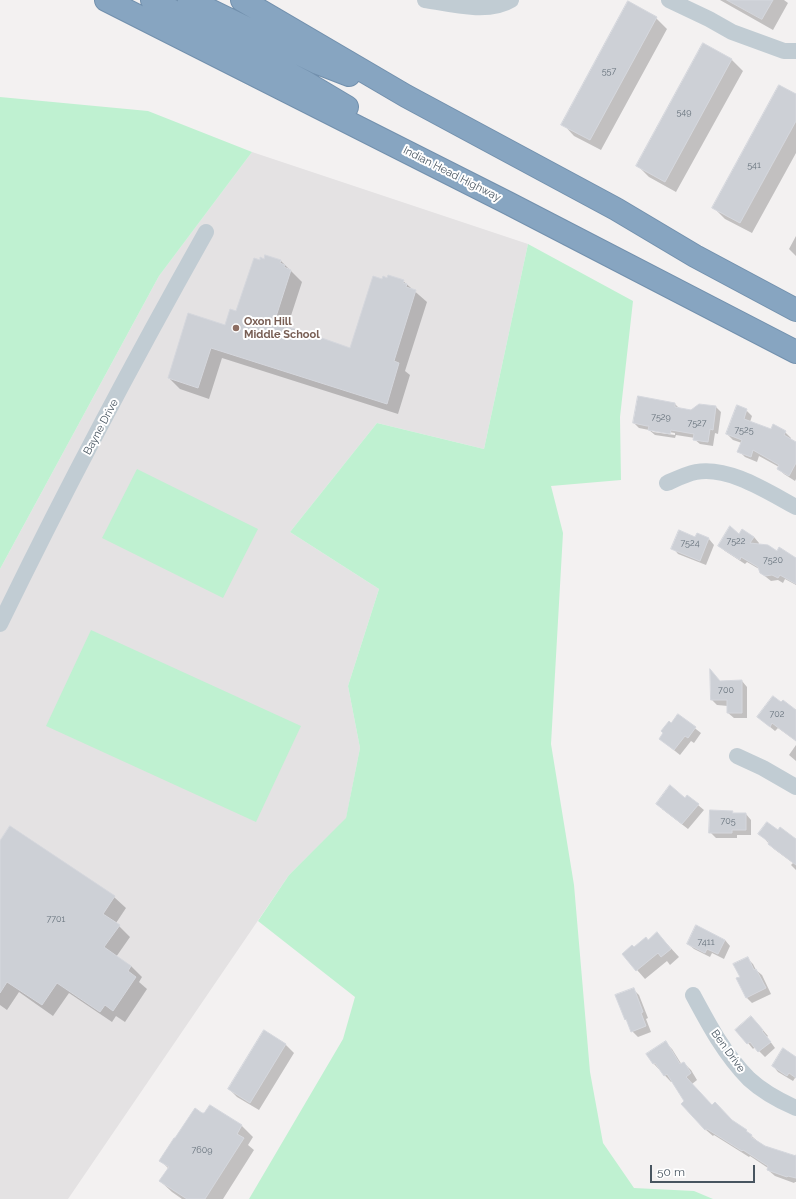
<!DOCTYPE html>
<html>
<head>
<meta charset="utf-8">
<style>
  body { margin:0 }
  #map { position:relative; width:796px; height:1199px; overflow:hidden; background:#f3f1f1; font-family:Raleway,sans-serif }
  canvas { display:block }
  .scale { position:absolute; left:650px; top:1165px; width:105px; height:18px; box-sizing:border-box; border:2px solid #485560; border-top:0; padding-left:5px; font-size:12px; line-height:14px; white-space:nowrap; color:#485560; -webkit-text-stroke:3px #fff; paint-order:stroke }
</style>
</head>
<body>
<div id="map">
<canvas width="796" height="1199"></canvas>
<div class="scale">50 m</div>
</div>
<script>
const c = document.querySelector('canvas').getContext('2d');
c.lineJoin = 'round';
function fillPath(path, color) { c.fillStyle = color; c.fill(path, 'evenodd'); }
function strokePath(path, color, width, dash) { c.strokeStyle = color; c.lineWidth = width; c.lineCap = dash ? 'butt' : 'round'; c.setLineDash(dash || []); c.stroke(path); }
function drawText(font, color, halo, rows, align = 'center') {
  c.font = font + ' Raleway,sans-serif'; c.lineWidth = 4; c.setLineDash([]); c.textBaseline = 'middle'; c.strokeStyle = halo; c.fillStyle = color; for (const [text, x, y, turn = 0] of rows) {
    c.save(); c.translate(x, y); c.rotate((+turn || 0) * Math.PI / 180); c.textAlign = isNaN(turn) ? turn : align; if (halo) c.strokeText(text, 0, 0); c.fillText(text, 0, 0); c.restore();
  }
}
const education = new Path2D(`
  M252 152 528 244 484 449 377 423 290 532 379 589 348 686 360 748 346 819 289 875 68 1199H0V569L159 276Z`);
const green = new Path2D(`
  M0 97 148 111 252 152 159 276 0 569Z
  M528 244 633 301 620 417 621 480 551 486 563 533 551 744 574 885 590 1072 603 1143 634 1188 694 1191 713 1199H249L343 1039 355 997 258 921 289 875 346 818 360 748 348 686 379 589 290 532 377 423 484 449Z
  M137 469 258 529 223 598 102 538Z
  M91 630 301 726 256 822 46 726Z`);
const shadow = new Path2D(`
  M720 0H784L788 3 773 30Z
  M656 18 667 29 601 150 574 136 563 124Z
  M731 59 743 71 676 192 649 177 638 166Z
  M796 95V153L752 233 725 219 713 207Z
  M796 236V256L789 249Z
  M266 256 281 261 302 282 287 328 351 349 382 280 403 281 427 302 405 371 410 375 398 414 222 358 209 399 180 389 169 378 225 326 237 312 260 261 265 260Z
  M675 404 680 409 691 411 716 407 721 412 718 434 715 433 713 446 700 444 694 439 695 438 676 435 675 438 655 435 649 430 639 428 634 423ZM650 429 675 433V435L653 432Z
  M746 410 752 416 750 422 771 430 785 432 791 438 790 440 796 443V479L795 481 784 474 778 468 779 467 759 456 757 462 745 457 739 451 742 443 733 440 727 434Z
  M697 535 709 539 714 545 706 565 678 554 673 548 696 538Z
  M739 535 754 537 759 543 758 545 796 559V585L785 579 783 583 778 580 771 581 761 573 759 569 747 562 745 564 725 551 719 546Z
  M742 681 747 687V718H734L728 713V706L717 705 712 700 720 682Z
  M782 703 796 711V732L792 738 778 728 775 731 758 717Z
  M678 715 701 733 694 743 691 741 680 755 660 739Z
  M796 745V761L789 755Z
  M685 799 698 805 704 810 688 829 662 809Z
  M732 812 734 814H746L751 820V835H737V838H716L710 832Z
  M11 827 114 897 126 908 116 923 130 937 116 957 131 966 142 977 139 982 147 989 125 1022 116 1016 112 1022 69 993 53 1016 19 992 7 1010 0 1005V843Z
  M778 832 796 841V870L791 865 793 863 774 849 760 834Z
  M657 933 679 957 670 965 667 961 645 979 623 954 648 941Z
  M725 940 730 946 724 959 712 953 710 957 694 949 688 944Z
  M747 958 753 964 756 970 762 975 771 994 752 1003 747 998 741 977Z
  M633 989 639 995 648 1018 646 1019 651 1032 638 1037 632 1031 629 1022 626 1019Z
  M757 1023 768 1036 767 1037 775 1048 765 1057 755 1047 753 1049 748 1043Z
  M264 1032 286 1045 294 1053 259 1110 237 1097 229 1089Z
  M666 1043 672 1049 682 1065 684 1063 691 1070 697 1080 692 1084 712 1106 732 1122 746 1131 764 1147 795 1157 796 1154V1182H795L794 1183 775 1176 768 1170V1168L750 1156 749 1157 714 1135 713 1136 706 1130 682 1104 685 1101 672 1082H671L654 1064Z
  M796 1058V1078H795L793 1081 778 1072 773 1066Z
  M210 1106 242 1126 253 1137 248 1145 254 1150 223 1199H182L172 1192 160 1181 168 1168 161 1161 205 1115Z`);
const building = new Path2D(`
  M727 0H773L762 19Z
  M628 1 657 17 590 140 561 125Z
  M703 43 732 59 665 182 636 166Z
  M779 85 796 94V121L740 223 712 208Z
  M265 255 281 260 280 263 285 265 284 267 291 270 274 323 319 336V337L350 348 373 276 382 279 383 276 387 278 388 275 404 280 403 283 407 284 406 287 416 290 394 361 399 363 387 404 211 348 198 388 168 378 188 313 225 325 230 309 236 311 254 258 260 260V257L264 259Z
  M638 396 675 403V407L691 410 699 404 716 406 713 430 710 429 708 442 693 440 694 434 671 430 670 434 648 430 649 426H647L633 423Z
  M737 405 747 409 744 419 771 429 773 424 786 431 784 435 796 442V463L789 476 777 469 779 465 753 450 751 457 737 452 742 440 726 434Z
  M730 526 739 534 742 529 754 537 750 543 768 545 777 551 779 547 796 558V584L780 575 778 578 772 575 765 576 760 573 758 567 741 557 740 560 718 546Z
  M679 530 695 537 697 533 709 538 700 561 671 549Z
  M710 669 720 681 742 680V713H727V700H711Z
  M773 696 781 702 783 700 796 710V741L772 723 770 727 757 717Z
  M678 714 696 727 688 738 685 736 674 750 659 739 663 733 661 731 669 721 671 723Z
  M670 785 685 798 687 795 699 804 682 824 656 804Z
  M710 810 733 811 732 813H746V830H732V833H709Z
  M767 822 778 830 780 827 796 839V865L768 844 769 842 758 834Z
  M10 826 115 896 103 914 120 925 104 947 131 966 128 971 136 977 113 1011 105 1005 100 1012 57 983 42 1005 7 982 0 993V841Z
  M696 925 725 940 718 954 707 949 705 953 687 944Z
  M657 932 671 949 661 957 658 953 636 971 622 954 632 945 634 947 646 937 648 940Z
  M748 957 754 970 756 969 766 988 746 998 736 978 740 977 733 964Z
  M634 988 643 1012 641 1013 646 1026 631 1032 626 1019 625 1020 615 995Z
  M751 1016 763 1030 762 1031 771 1042 758 1052 750 1042 747 1044 735 1030Z
  M264 1030 286 1044 250 1103 228 1089Z
  M666 1041 680 1064 684 1062 691 1073 686 1077 712 1105 715 1102 732 1120 747 1130 746 1131 752 1135 751 1137 765 1146 796 1156V1178L788 1176 787 1177 767 1170 768 1166 743 1150 742 1151 707 1129 705 1130 681 1104 684 1101 667 1074 664 1076 655 1063 653 1064 646 1054Z
  M783 1048 796 1057V1078L789 1073 787 1076 772 1066Z
  M210 1105 242 1125 237 1134 244 1138 205 1199H187L159 1181 169 1167 159 1161 174 1138H175L195 1108 202 1113H204Z`);
const street = new Path2D(`
  M425 0C450 4 489 14 511 0
  M669 0 709 19 732 32 784 51H796
  M667 483C676 479 686 474 696 472 729 466 768 492 796 507
  M0 624C64 492 134 360 206 232
  M737 756 763 768 796 787
  M693 995C709 1025 725 1055 749 1079 762 1091 780 1101 796 1108`);
const highway = new Path2D(`
  M106 0 508 203 796 352
  M152 0 305 82 347 107
  M189 0 318 63 349 75
  M242 0 406 96 616 209 695 256 796 310`);
const markers = [
  [236,328,4,"#8d6e63"]
];
const numberNames = [
  ["557",609,71],
  ["549",684,112],
  ["541",754,165],
  ["7529",661,417],
  ["7527",697,423],
  ["7525",744,430],
  ["7522",736,541],
  ["7524",690,543],
  ["7520",773,560],
  ["700",726,690],
  ["702",777,714],
  ["705",728,821],
  ["7701",56,919],
  ["7411",706,942],
  ["7609",202,1150]
];
const streetNames = [
  ["Indian Head Highway",452,174,27],
  ["Bayne Drive",101,427,-62],
  ["Ben Drive",728,1051,54]
];
const educationNames = [
  ["Oxon Hill",244,322],
  ["Middle School",244,335]
];
fillPath(education, '#e4e2e3');
fillPath(green, '#bff1d1');
fillPath(shadow, '#0003');
fillPath(building, '#cdd0d6');
strokePath(building, '#d5d7dd', 1);
strokePath(highway, '#7290ad', 24);
strokePath(street, '#c1ccd3', 16);
strokePath(highway, '#87a5c1', 22);
for (const [x, y, r, color] of markers) { const dot = new Path2D(); dot.arc(x, y, r, 0, 2 * Math.PI); c.fillStyle = color; c.fill(dot); strokePath(dot, '#fff', 1.5); }
drawText('9px', '#69747e', null, numberNames);
drawText('11px', '#485560', '#fff', streetNames);
drawText('bold 11px', '#785e54', '#fff', educationNames, 'left');
</script>
</body>
</html>
